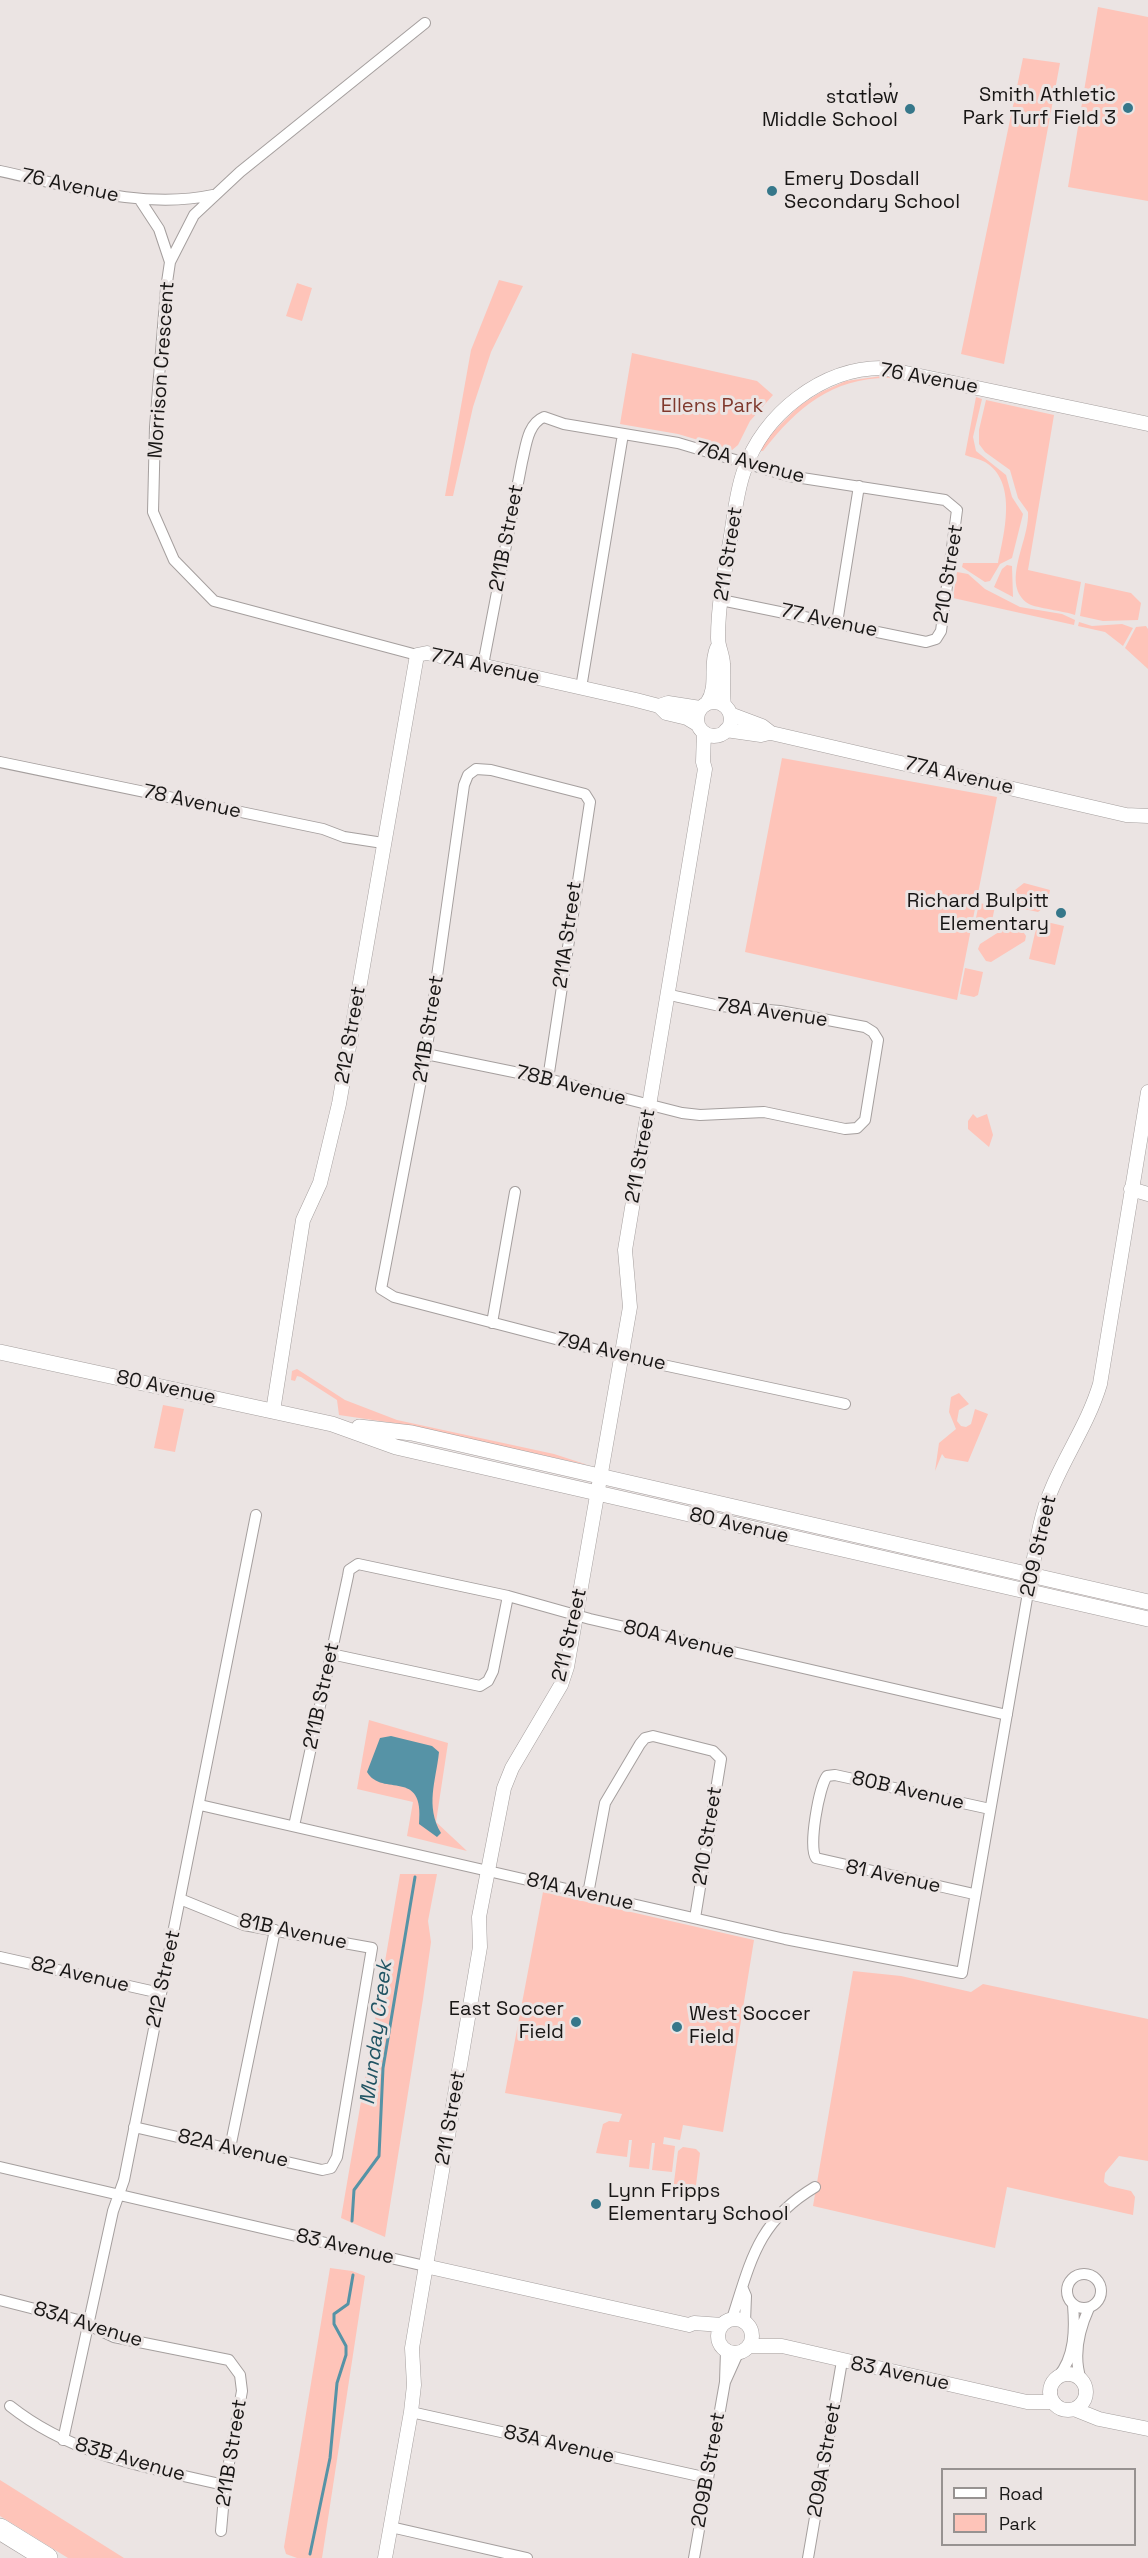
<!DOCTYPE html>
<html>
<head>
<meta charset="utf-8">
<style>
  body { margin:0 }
  #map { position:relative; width:1148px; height:2558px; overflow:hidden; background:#ebe4e3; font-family:"Space Grotesk",sans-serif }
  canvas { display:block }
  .legend { position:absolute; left:941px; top:2468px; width:195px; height:78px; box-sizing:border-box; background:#ebe4e3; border:2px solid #979291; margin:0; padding:8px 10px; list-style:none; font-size:18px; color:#181615 }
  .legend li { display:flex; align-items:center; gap:12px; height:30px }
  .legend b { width:30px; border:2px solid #979291 }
</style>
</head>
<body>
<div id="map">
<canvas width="1148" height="2558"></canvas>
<ul class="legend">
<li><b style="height:8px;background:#fff"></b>Road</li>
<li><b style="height:16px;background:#fec4b9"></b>Park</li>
</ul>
</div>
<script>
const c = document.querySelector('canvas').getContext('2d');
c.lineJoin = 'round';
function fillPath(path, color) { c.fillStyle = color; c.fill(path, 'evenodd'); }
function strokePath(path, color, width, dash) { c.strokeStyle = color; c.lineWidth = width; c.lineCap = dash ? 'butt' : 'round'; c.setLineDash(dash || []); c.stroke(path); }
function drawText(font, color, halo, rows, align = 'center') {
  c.font = font + ' "Space Grotesk",sans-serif'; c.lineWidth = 6; c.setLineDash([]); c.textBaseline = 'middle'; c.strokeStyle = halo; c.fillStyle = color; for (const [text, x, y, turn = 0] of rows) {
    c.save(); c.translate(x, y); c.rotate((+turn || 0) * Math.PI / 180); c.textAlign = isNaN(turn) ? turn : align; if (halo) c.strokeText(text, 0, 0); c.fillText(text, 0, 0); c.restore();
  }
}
const green = new Path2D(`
  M1098 7 1148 17V201L1068 187Z
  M1023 58 1060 63 1004 364 961 354Z
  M499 280 523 286 491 352 473 407 453 496H445L471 350Z
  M297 283 312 288 302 321 286 316Z
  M632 353 757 381 773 395 750 421 738 445 732 450 678 434 620 424Z
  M889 375 906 379C840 372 801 402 763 451H759L763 442 799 406 821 392 846 381Z
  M976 397 982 399 973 437 976 451 1006 475 1012 497 1023 514 1012 558 1000 564 990 581 985 582 962 567 963 563H998C1004 534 1017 485 988 464 982 459 972 458 965 455Z
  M986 400 1054 415 1028 570 1081 582 1075 615C1064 611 1036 608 1029 604 999 585 1030 541 1028 512L1018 498 1010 470 985 452 979 444V430Z
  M1007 565 1012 566 1013 597 994 587 1002 569Z
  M957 572 968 574 985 589 1020 607 1062 614 1075 620 1074 625 953 598Z
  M1085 583 1131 593 1141 603 1138 620 1103 621 1080 616Z
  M1079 622 1092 626 1122 624 1133 628 1123 646 1105 632 1078 626Z
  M1146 626 1148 629V669L1125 648 1136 627Z
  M782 758 997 797 957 1000 745 952Z
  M1024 883 1050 890 1047 905 1038 912 1015 907V890Z
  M979 903 995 906 990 931 974 928Z
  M1038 920 1064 926 1055 965 1029 959Z
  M1013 923 1018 924 1026 936 1025 941 991 962 986 961 978 949 980 944Z
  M965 968 983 972 978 995 974 997 960 994Z
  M973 1114 977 1118 987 1114 993 1135 989 1147 968 1129V1121Z
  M297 1369 345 1400 397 1420 554 1454 588 1465 400 1424 339 1415 337 1400 301 1377 297 1376 295 1381 291 1380 292 1371Z
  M959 1393 969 1404 959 1410 957 1421 961 1426 966 1427 971 1424 975 1409 988 1414 968 1462 945 1458 942 1454 935 1471 939 1443 956 1429 949 1412 951 1397Z
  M163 1405 184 1409 175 1452 154 1448Z
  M369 1720 448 1743 436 1822 467 1851 407 1836 413 1802 357 1789Z
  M400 1874H437L428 1921 431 1942 423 1999 385 2237 341 2218Z
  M543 1892 754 1940 723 2132 683 2125 680 2140 664 2137 663 2144 675 2146 672 2172 652 2170 655 2143H652L649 2169 629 2167 632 2140H629L627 2157 596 2153 603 2124 609 2121 619 2122 622 2114 505 2093Z
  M853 1971 901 1976 971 1992 983 1984 1148 2019V2161L1119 2156 1105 2173 1104 2182 1109 2186 1131 2191 1135 2197 1133 2215 1007 2187 995 2248 813 2206Z
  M683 2147 696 2149 700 2153 695 2193 691 2196 677 2195 673 2190 678 2151Z
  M330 2268 352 2271 365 2276 322 2558H297L286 2554 284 2547Z
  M0 2480 124 2558H68L0 2516Z`);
const water = new Path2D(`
  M391 1736 432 1746 439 1752C436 1781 425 1806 441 1833L437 1837 419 1824C425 1767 382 1798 367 1772L380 1738Z`);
const stream = new Path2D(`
  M352 2221 354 2190 379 2156 383 2068 415 1877
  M310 2554 330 2458 337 2383 346 2355V2346L334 2324V2314L348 2304 353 2275`);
const minor = new Path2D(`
  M0 171C70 186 142 210 213 195
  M140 200 159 229 170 262
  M837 623 859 486
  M417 655 214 601 174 560 153 512 155 427 166 289 170 262 194 215 240 172 425 23
  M483 665 522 462C526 447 527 424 544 417L564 424 678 443 789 476 945 500 957 510 941 631 936 639 926 642 721 600
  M581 688 623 434
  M0 762 323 829 344 837 383 843
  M426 1054 548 1079 682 1113 700 1115 764 1112 845 1129 857 1128 865 1120 878 1040 873 1032 865 1027 780 1011 720 1006 670 995
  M548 1079 590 802 585 794 491 770 476 769 468 775 464 785 426 1054 381 1289 394 1297 621 1356 845 1404
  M492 1323 515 1192
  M331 1654 480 1686 488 1681 493 1671 508 1596
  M200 1805 785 1939 962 1973 1029 1587
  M294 1826 348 1576 349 1570 358 1564 508 1596 590 1619 1007 1715
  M588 1894 605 1803 640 1744 645 1738 653 1736 713 1751 721 1759 695 1918
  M974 1894 816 1858C808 1847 819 1787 827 1776L835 1775 990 1809
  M0 1957 160 1993
  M134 2127 322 2170 331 2168 337 2157 372 1948 244 1925 180 1899
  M230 2148 275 1930
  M0 2167 425 2266
  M1067 2291a17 17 0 1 1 34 0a17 17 0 1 1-34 0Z
  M743 2289 746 2296 745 2322
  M0 2300 78 2320 114 2337 229 2360 240 2375 242 2391 225 2485 221 2531
  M732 2319C751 2260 758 2221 815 2187
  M1058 2377C1075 2357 1075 2329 1073 2305
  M1081 2380C1073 2356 1079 2330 1089 2308
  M725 2382 738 2353
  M10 2406C73 2456 149 2468 225 2485
  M411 2412 708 2478
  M63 2440 113 2211 124 2180 256 1515
  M391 2527 527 2558
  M694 2558 725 2382 726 2351
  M808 2558 842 2361`);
const tertiary = new Path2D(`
  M697 719a17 17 0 1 1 34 0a17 17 0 1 1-34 0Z
  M707 703C719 686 709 666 717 648
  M724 705C722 692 724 678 723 664 723 655 718 647 718 638 718 606 724 574 730 542 734 519 736 493 744 471 763 414 822 368 882 368L1148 424
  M659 706 668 703 700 708
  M730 714 762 726 771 733 1126 815 1148 816
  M726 730 761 735 769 733
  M1131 1189 1148 1194
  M273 1411 303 1220 320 1183 339 1104 417 655 427 653 636 700 659 706 666 713 687 718 697 724
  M1031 1577C1036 1546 1040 1515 1053 1486 1068 1451 1089 1421 1100 1384L1148 1092
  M425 2266 689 2325 694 2323 722 2325
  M718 2336a17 17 0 1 1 34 0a17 17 0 1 1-34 0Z
  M749 2346H782L1027 2402H1053
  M1050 2392a18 18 0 1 1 36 0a18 18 0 1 1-36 0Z
  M1074 2409 1099 2419 1148 2429
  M385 2558 411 2412 414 2385 412 2348 480 1947 479 1917 504 1788 512 1768 561 1685 567 1667 630 1307 625 1250 705 769 703 762 704 733`);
const secondary = new Path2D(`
  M0 1352 332 1424 396 1447 1148 1619
  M359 1427 412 1433 1148 1602`);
const motorway = new Path2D(`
  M0 2529 47 2558`);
const markers = [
  [1128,108,6,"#36778a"],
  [910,109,6,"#36778a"],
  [772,191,6,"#36778a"],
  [1061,913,6,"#36778a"],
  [576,2022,6,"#36778a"],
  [677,2027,6,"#36778a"],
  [596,2204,6,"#36778a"]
];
const poiNames = [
  ["Smith Athletic",1116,96],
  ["Park Turf Field 3",1116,119],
  ["stɑtl̓əw̓",898,98],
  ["Middle School",898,121],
  ["Emery Dosdall",784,180,"left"],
  ["Secondary School",784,203,"left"],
  ["Richard Bulpitt",1049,902],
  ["Elementary",1049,925],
  ["East Soccer",564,2010],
  ["Field",564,2033],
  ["West Soccer",689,2015,"left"],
  ["Field",689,2038,"left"],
  ["Lynn Fripps",608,2192,"left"],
  ["Elementary School",608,2215,"left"]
];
const streetNames = [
  ["76 Avenue",70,186,12],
  ["Morrison Crescent",162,370,-86],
  ["76 Avenue",929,379,10],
  ["76A Avenue",750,463,15],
  ["211B Street",507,538,-79],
  ["211 Street",729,554,-81],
  ["210 Street",949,574,-81],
  ["77 Avenue",829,621,12],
  ["77A Avenue",485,667,12],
  ["77A Avenue",959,776,13],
  ["78 Avenue",192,802,12],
  ["211A Street",568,935,-82],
  ["78A Avenue",772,1013,8],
  ["211B Street",429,1029,-81],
  ["212 Street",351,1035,-80],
  ["78B Avenue",571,1086,14],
  ["211 Street",641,1156,-80],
  ["79A Avenue",611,1352,13],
  ["80 Avenue",166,1388,12],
  ["80 Avenue",739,1526,13],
  ["209 Street",1039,1546,-77],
  ["211 Street",570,1635,-77],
  ["80A Avenue",679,1640,13],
  ["211B Street",322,1696,-78],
  ["80B Avenue",908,1791,13],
  ["210 Street",708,1836,-81],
  ["81 Avenue",893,1877,12],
  ["81A Avenue",580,1892,13],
  ["81B Avenue",293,1932,12],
  ["82 Avenue",80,1975,13],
  ["212 Street",164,1979,-78],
  ["211 Street",451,2118,-80],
  ["82A Avenue",233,2149,13],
  ["83 Avenue",345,2247,13],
  ["83A Avenue",88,2325,17],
  ["83 Avenue",900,2374,12],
  ["83A Avenue",559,2445,13],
  ["211B Street",232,2453,-81],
  ["83B Avenue",130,2460,16],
  ["209A Street",825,2460,-80],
  ["209B Street",709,2470,-80]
];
const parkNames = [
  ["Ellens Park",712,407]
];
const waterNames = [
  ["Munday Creek",377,2033,-83]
];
fillPath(green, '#fec4b9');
fillPath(water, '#5693a6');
strokePath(stream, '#5693a6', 3);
strokePath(minor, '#a59f9e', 12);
strokePath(tertiary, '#a59f9e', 15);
strokePath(secondary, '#a59f9e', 16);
strokePath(motorway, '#a59f9e', 22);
strokePath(minor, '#fff', 10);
strokePath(tertiary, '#fff', 14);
strokePath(secondary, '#fff', 15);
strokePath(motorway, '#fff', 21);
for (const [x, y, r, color] of markers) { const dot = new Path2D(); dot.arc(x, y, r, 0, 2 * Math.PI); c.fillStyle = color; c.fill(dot); strokePath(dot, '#ebe4e3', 2); }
drawText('20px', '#181615', '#ebe4e3', poiNames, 'right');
drawText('20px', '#181615', '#ebe4e3', streetNames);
drawText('20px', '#7f392d', '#ebe4e3', parkNames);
drawText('italic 21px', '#205463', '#ebe4e3', waterNames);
</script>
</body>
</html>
